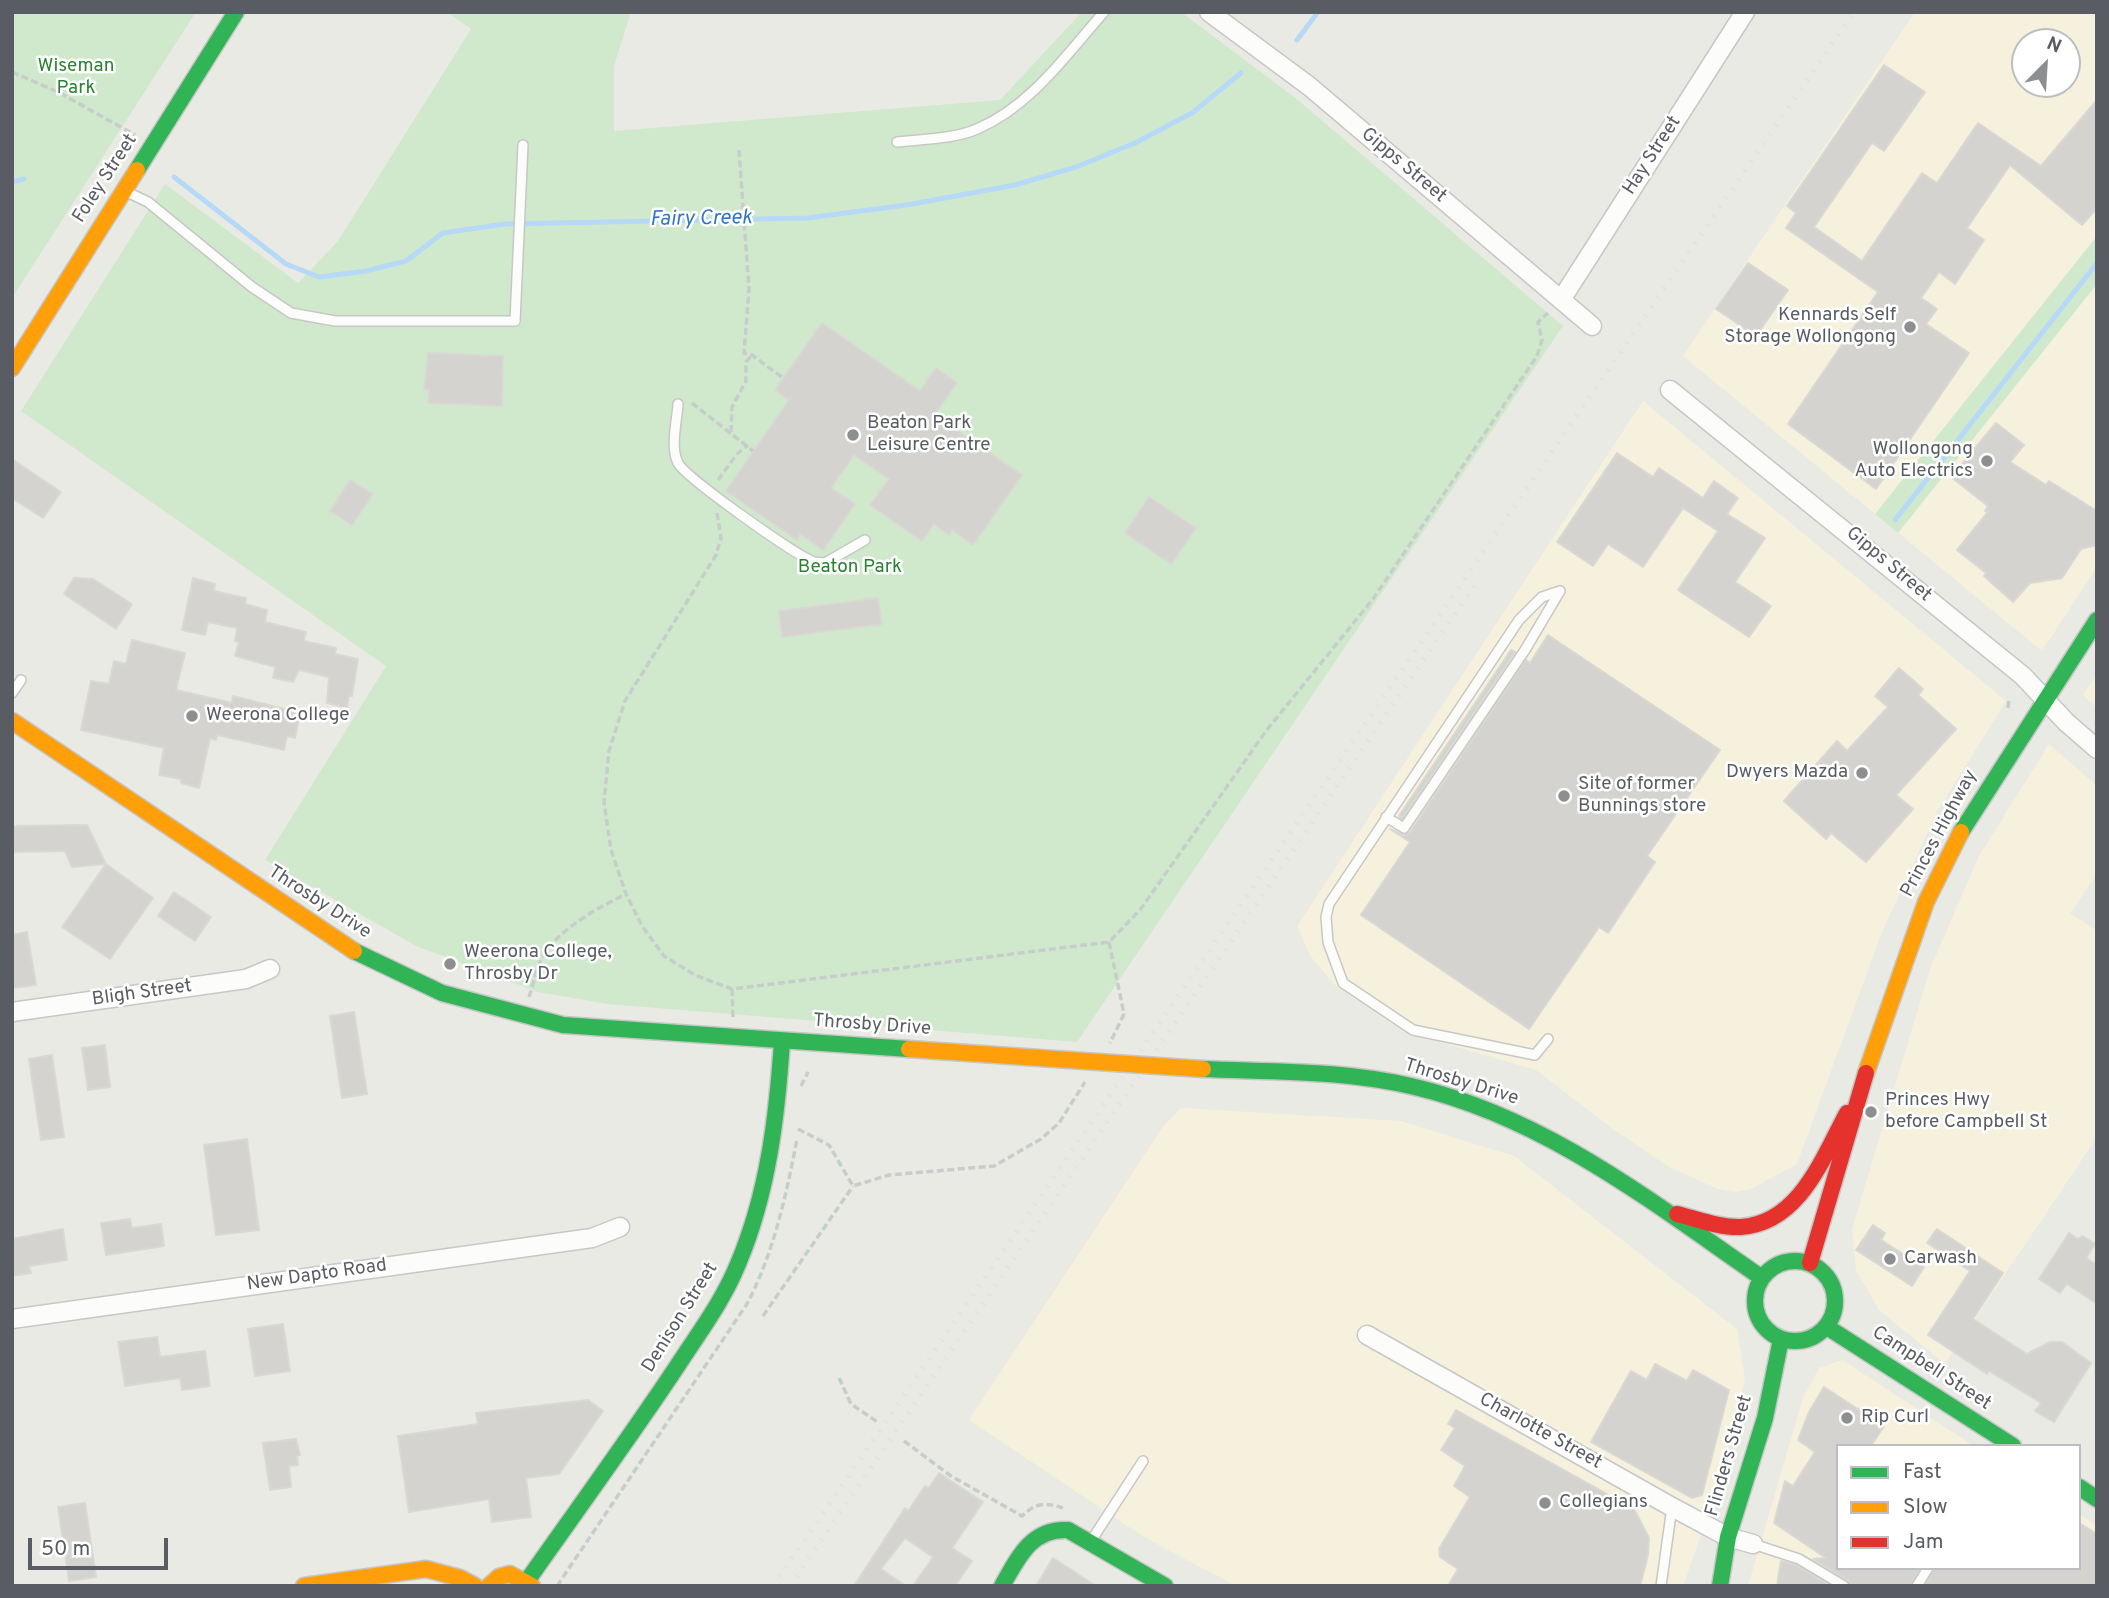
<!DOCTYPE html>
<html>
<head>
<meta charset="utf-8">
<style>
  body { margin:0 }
  #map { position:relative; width:2109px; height:1598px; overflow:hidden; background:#eaeae4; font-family:Overpass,sans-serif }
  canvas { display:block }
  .frame { position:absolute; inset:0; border:14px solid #595d63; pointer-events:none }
  .legend { position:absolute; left:1836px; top:1444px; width:245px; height:126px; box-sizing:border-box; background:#fff; border:2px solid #bdbec1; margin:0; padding:9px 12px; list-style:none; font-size:21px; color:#595d63 }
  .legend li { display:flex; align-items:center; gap:14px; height:35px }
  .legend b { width:35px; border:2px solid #bdbec1 }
  .north { position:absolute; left:2011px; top:28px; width:70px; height:70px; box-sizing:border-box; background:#fff; border:2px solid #bdbec1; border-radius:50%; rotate:24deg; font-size:19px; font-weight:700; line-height:28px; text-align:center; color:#595d63 }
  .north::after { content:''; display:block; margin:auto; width:24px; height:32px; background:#8c8e90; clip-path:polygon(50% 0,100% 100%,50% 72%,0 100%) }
  .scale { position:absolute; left:28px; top:1538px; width:140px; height:32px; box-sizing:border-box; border:4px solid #595d63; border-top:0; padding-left:9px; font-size:21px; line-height:24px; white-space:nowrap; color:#595d63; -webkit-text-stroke:5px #fff; paint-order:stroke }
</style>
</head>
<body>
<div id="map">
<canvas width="2109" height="1598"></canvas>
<div class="frame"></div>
<ul class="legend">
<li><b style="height:9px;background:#30b455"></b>Fast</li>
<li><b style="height:9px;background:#ff9f0a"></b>Slow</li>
<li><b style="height:9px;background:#e5322d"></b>Jam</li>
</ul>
<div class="north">N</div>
<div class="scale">50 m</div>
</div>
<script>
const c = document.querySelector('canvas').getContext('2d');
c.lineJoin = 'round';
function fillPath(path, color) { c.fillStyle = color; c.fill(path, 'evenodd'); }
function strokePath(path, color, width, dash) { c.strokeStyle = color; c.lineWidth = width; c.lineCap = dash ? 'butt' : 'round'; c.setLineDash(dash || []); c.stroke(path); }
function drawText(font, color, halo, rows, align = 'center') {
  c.font = font + ' Overpass,sans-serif'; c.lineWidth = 5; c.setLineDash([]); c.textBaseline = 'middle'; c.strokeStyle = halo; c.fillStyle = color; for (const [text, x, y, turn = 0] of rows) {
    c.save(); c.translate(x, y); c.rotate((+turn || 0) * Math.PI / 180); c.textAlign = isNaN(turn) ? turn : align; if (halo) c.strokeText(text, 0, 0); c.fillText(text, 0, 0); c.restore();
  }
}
const commercial = new Path2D(`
  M1915 12H2097V567L2042 651 1683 356ZM2025 42H2067V84H2025Z
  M1643 401 2006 701 1938 810 1882 932 1797 1164 1751 1189 1735 1192 1718 1189 1669 1167 1613 1129 1536 1070 1405 1032 1336 986 1311 957 1297 926Z
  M2097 674V708L2083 695Z
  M2049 744 2097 786V874L2070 913 2097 931V1137L1945 1364 1879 1310 1856 1270 1852 1229 1930 969 1979 856Z
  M1181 1108 1401 1121 1514 1156 1737 1329 1745 1379 1719 1484 1683 1586H1236L1144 1537 969 1420 1162 1128Z
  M1842 1360 1974 1446H1838V1568H2079V1514L2097 1526V1586H1748L1803 1398 1819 1368Z`);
const green = new Path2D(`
  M12 12H196L12 298Z
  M447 12H631L614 66V131L1000 100 1082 12H1181L1298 100 1563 326 1077 1042 607 1004 538 992 416 946 265 860 386 666 21 411 165 184 298 283 338 241 471 29Z
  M2097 236V284L1898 533 1875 514Z`);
const stream = new Path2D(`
  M1297 40 1318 12
  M174 177 286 264 319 277 366 271 406 261 443 233 505 224 807 218 907 205 1015 185 1076 167 1135 143 1192 113 1241 73
  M12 182 24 179
  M1895 520 2097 263`);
const building = new Path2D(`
  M1884 65 1925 92 1884 151 1872 143 1814 227 1862 261 1922 173 1937 183 1978 123 2041 166 2097 100V208L2082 225 2010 165 1967 228 1984 240 1955 284 1939 272 1921 298 1937 309 1926 324 1969 353 1876 489 1788 424 1878 292 1786 228 1796 213 1787 206Z
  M1748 263 1788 290 1756 336 1716 309Z
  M822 323 920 391 936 368 957 383 934 415 1022 475 973 545 952 530 949 535 934 524 922 541 870 505 889 479 854 455 831 488 855 504 823 550 800 534 797 540 726 491 789 400 775 390Z
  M428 353 503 356 502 406 428 403 429 390H424Z
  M1996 423 2024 445 2010 462 2046 485 2049 481 2097 511V545L2081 549 2062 578 2030 583 2013 602 1984 576 1986 573 1957 550 1988 512 1985 511 1988 506 1951 477Z
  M1617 453 1653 477 1659 468 1703 498 1714 481 1738 498 1727 514 1765 538 1735 582 1771 606 1749 637 1678 590 1718 531 1683 508 1643 567 1608 544 1593 566 1557 542Z
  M12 459 61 492 43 518 12 498Z
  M350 480 373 494 352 525 330 511Z
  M1149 497 1196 528 1171 564 1125 533Z
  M74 578 93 579 132 604 116 629 64 594Z
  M193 578 215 584 214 591 246 598 245 604 267 610 265 622 306 632 304 641 336 648 335 654 358 659 352 696H349L347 708 327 703 329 677 299 670 293 682 273 678 275 667 235 656 239 642 235 641 237 628 208 622 205 635 182 630Z
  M878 598 882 624 782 637 779 611Z
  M1548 635 1720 750 1647 856 1655 862 1608 933 1599 927 1529 1029 1361 915 1410 842 1390 829 1403 835 1410 832 1526 660 1530 663Z
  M132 640 185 653 176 690 232 703 233 696 300 713 295 738 287 736 284 750 217 735 216 740 210 738 199 788 181 783V779L159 775 164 748 81 730 91 681 109 684 114 661 126 664Z
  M1511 650 1515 652 1402 819 1399 816Z
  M1899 668 1923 689 1918 695 1956 729 1896 795 1913 809 1866 862 1831 833 1826 839 1784 801 1837 741 1847 751 1888 707 1875 696Z
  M87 825 106 864 72 867 65 851 12 852V826Z
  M106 864 153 898 110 959 62 927Z
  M174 892 211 917 195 941 158 916Z
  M27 932 36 985 12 988V935Z
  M354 1012 367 1094 342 1098 330 1016Z
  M105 1045 110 1087 88 1090 82 1048Z
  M52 1055 64 1137 41 1140 29 1059Z
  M247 1139 259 1230 216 1235 204 1145Z
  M130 1219 132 1228 161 1224 164 1246 106 1255 101 1223Z
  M1873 1225 1885 1233 1881 1240 1924 1267 1912 1286 1856 1250Z
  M63 1229 67 1260 29 1266 31 1273 12 1276V1239Z
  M1937 1229 2003 1273 1973 1319 2027 1354 2050 1342H2062L2091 1363 2054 1422 2035 1411 2041 1403 1989 1371 1987 1374 1928 1335 1970 1271 1927 1243Z
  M2069 1233 2078 1239 2083 1236 2095 1244 2086 1258 2097 1265V1304L2067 1284 2060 1293 2039 1279Z
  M283 1324 290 1371 255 1376 248 1329Z
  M157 1337 160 1357 205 1351 210 1386 182 1390 180 1378 125 1386 118 1342Z
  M1655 1364 1687 1381 1693 1370 1729 1390 1702 1495 1692 1498 1591 1442 1631 1371 1647 1380Z
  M1824 1387 1884 1426 1871 1446H1838V1568H1920L1910 1586H1851L1848 1580 1813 1559 1826 1558 1774 1523 1785 1481 1793 1486 1815 1452 1798 1440 1809 1412Z
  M588 1400 603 1411 559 1474 526 1478 531 1517 492 1522 489 1499 409 1512 398 1436 478 1424 476 1413Z
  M1456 1410 1634 1509 1649 1538 1648 1555 1640 1586H1448L1458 1569 1440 1557 1439 1549 1470 1497 1454 1486 1465 1466 1441 1450 1455 1428 1448 1424Z
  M296 1439 300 1455 297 1456 298 1465 289 1466 291 1487 270 1490 263 1443Z
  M939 1473 983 1502 952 1548 972 1561 955 1586H913L933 1557 905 1538 881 1569 906 1586H854L905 1508 908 1511 925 1486 929 1488Z
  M85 1503 96 1577 69 1581 58 1507Z
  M2079 1523 2097 1534V1586H1925L1935 1568H2079Z
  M1053 1558 1096 1586H1036Z
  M1781 1561 1796 1565 1830 1586H1777Z`);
const path = new Path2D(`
  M12 72 58 92 135 135
  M739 150 749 289 744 353 752 355 783 378
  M692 403 753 451
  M731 432 732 407 746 381V362L752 355
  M718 480 737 454 748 445
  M717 513 721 538 716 555 625 701 609 751 604 802 611 850 626 894 642 926 664 956 695 975 732 989 1109 942 1140 910 1266 731 1373 599 1537 356 1542 340 1538 322 1548 313
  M2008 708 2009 698
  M1109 942 1124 1014 1110 1043
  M732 989 733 1018
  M529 997C534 983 537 963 546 951 566 925 598 908 626 894
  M801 1086 808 1072
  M798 1129 829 1145 853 1186 889 1175 994 1166 1041 1139 1059 1123 1085 1082
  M763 1316 853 1186
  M839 1378 851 1404 879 1423
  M904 1441 951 1476 1022 1516C1035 1503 1046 1502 1063 1508
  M557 1586 747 1304C774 1252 786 1196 797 1139`);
const lane = new Path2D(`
  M897 142C923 139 954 139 977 129 1031 106 1066 55 1104 12
  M125 191 148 202 252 287 291 313 335 321H515L523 145
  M678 404C677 421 670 447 678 463 686 478 795 555 814 562L825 563 865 540
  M12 693 21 680
  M1386 817 1404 828 1525 650 1560 591
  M1548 1039 1535 1055 1413 1030 1343 983 1328 942 1326 917 1329 904 1519 620 1542 597 1560 591
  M1091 1541 1143 1461
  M1753 1544 1799 1559 1844 1586
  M1661 1586 1672 1507
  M1917 1586 1928 1568`);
const street = new Path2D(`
  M1209 12 1309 86 1592 326
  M1561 300 1745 12
  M1670 390 2023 676 2066 722 2097 749
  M12 1012 246 979 270 969
  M12 1319 592 1238 620 1227
  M1367 1335 1672 1507 1728 1537 1753 1544`);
const fast = new Path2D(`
  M137 170 236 12
  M1961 832 2097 620
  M354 951 442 993 563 1025 909 1049
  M1203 1069C1273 1072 1346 1070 1415 1087 1546 1118 1653 1203 1762 1278
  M1755 1301a40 40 0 1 1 80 0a40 40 0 1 1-80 0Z
  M1827 1327 2013 1446
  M2079 1487 2097 1499
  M527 1581C577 1510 628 1440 676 1368 698 1334 723 1301 738 1264 768 1193 777 1117 782 1041
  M1002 1586C1018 1558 1031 1528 1068 1530L1165 1586
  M1720 1586 1728 1537 1765 1418 1781 1339`);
const slow = new Path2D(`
  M12 368 137 170
  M12 721 354 951
  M909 1049 1069 1060
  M1866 1073 1926 902 1961 832
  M304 1586 426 1569 460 1578 475 1586
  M489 1586 499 1577 510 1574 532 1586`);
const jam = new Path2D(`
  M1677 1214C1697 1219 1720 1228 1741 1227 1800 1223 1823 1157 1847 1113
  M1810 1263 1866 1073`);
const rail = new Path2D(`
  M773 1586 1854 12
  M790 1586 1474 586`);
const slowBridge = new Path2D(`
  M1069 1060 1203 1069`);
const markers = [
  [1910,327,7,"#8c8e90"],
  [853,435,7,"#8c8e90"],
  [1987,461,7,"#8c8e90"],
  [192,716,7,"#8c8e90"],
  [1862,773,7,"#8c8e90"],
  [1564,796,7,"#8c8e90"],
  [450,964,7,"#8c8e90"],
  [1871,1112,7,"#8c8e90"],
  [1890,1259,7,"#8c8e90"],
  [1847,1418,7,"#8c8e90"],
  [1545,1503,7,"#8c8e90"]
];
const parkNames = [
  ["Wiseman",76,67],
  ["Park",76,89],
  ["Beaton Park",850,568]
];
const streetNames = [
  ["Hay Street",1653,156,-57],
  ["Gipps Street",1403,166,40],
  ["Foley Street",106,179,-57],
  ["Gipps Street",1888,565,40],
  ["Princes Highway",1940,834,-62],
  ["Throsby Drive",319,903,33],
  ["Bligh Street",142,994,-8],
  ["Throsby Drive",872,1026,4],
  ["Throsby Drive",1461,1083,17],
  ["New Dapto Road",317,1276,-8],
  ["Denison Street",681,1318,-58],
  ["Campbell Street",1931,1369,33],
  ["Charlotte Street",1540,1432,29],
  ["Flinders Street",1730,1456,-74]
];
const poiNames = [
  ["Kennards Self",1896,316,"right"],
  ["Storage Wollongong",1896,338,"right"],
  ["Beaton Park",867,424],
  ["Leisure Centre",867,446],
  ["Wollongong",1973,450,"right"],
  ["Auto Electrics",1973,472,"right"],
  ["Weerona College",206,716],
  ["Dwyers Mazda",1848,773,"right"],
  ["Site of former",1578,785],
  ["Bunnings store",1578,807],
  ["Weerona College,",464,953],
  ["Throsby Dr",464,975],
  ["Princes Hwy",1885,1101],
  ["before Campbell St",1885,1123],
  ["Carwash",1904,1259],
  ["Rip Curl",1861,1418],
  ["Collegians",1559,1503]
];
const waterNames = [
  ["Fairy Creek",701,220,-1]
];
fillPath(commercial, '#f6f1dc');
fillPath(green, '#d0e9cd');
strokePath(stream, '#b6d9f7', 5);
fillPath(building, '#d4d3cf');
strokePath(building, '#dad8d3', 2);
strokePath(lane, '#c7c8c6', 12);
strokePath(street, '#c7c8c6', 21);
strokePath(fast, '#c5c6c5', 19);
strokePath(slow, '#c5c6c5', 19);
strokePath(jam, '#c5c6c5', 19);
strokePath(path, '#c6cdca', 3.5, [7, 3.5]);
strokePath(lane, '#fcfcfb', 9);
strokePath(street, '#fcfcfb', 18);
strokePath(fast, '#30b455', 16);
strokePath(slow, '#ff9f0a', 16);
strokePath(jam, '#e5322d', 16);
strokePath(rail, '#e2e3e2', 5, [2, 9]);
strokePath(slowBridge, '#c5c6c5', 19, []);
strokePath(slowBridge, '#ff9f0a', 16);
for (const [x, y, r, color] of markers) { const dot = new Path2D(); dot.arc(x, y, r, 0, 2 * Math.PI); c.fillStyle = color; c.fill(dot); strokePath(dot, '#fff', 2.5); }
drawText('19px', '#2a8231', '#fff', parkNames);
drawText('19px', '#595d63', '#fff', streetNames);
drawText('19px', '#595d63', '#fff', poiNames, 'left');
drawText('italic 21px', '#3476c6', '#fff', waterNames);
</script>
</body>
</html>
